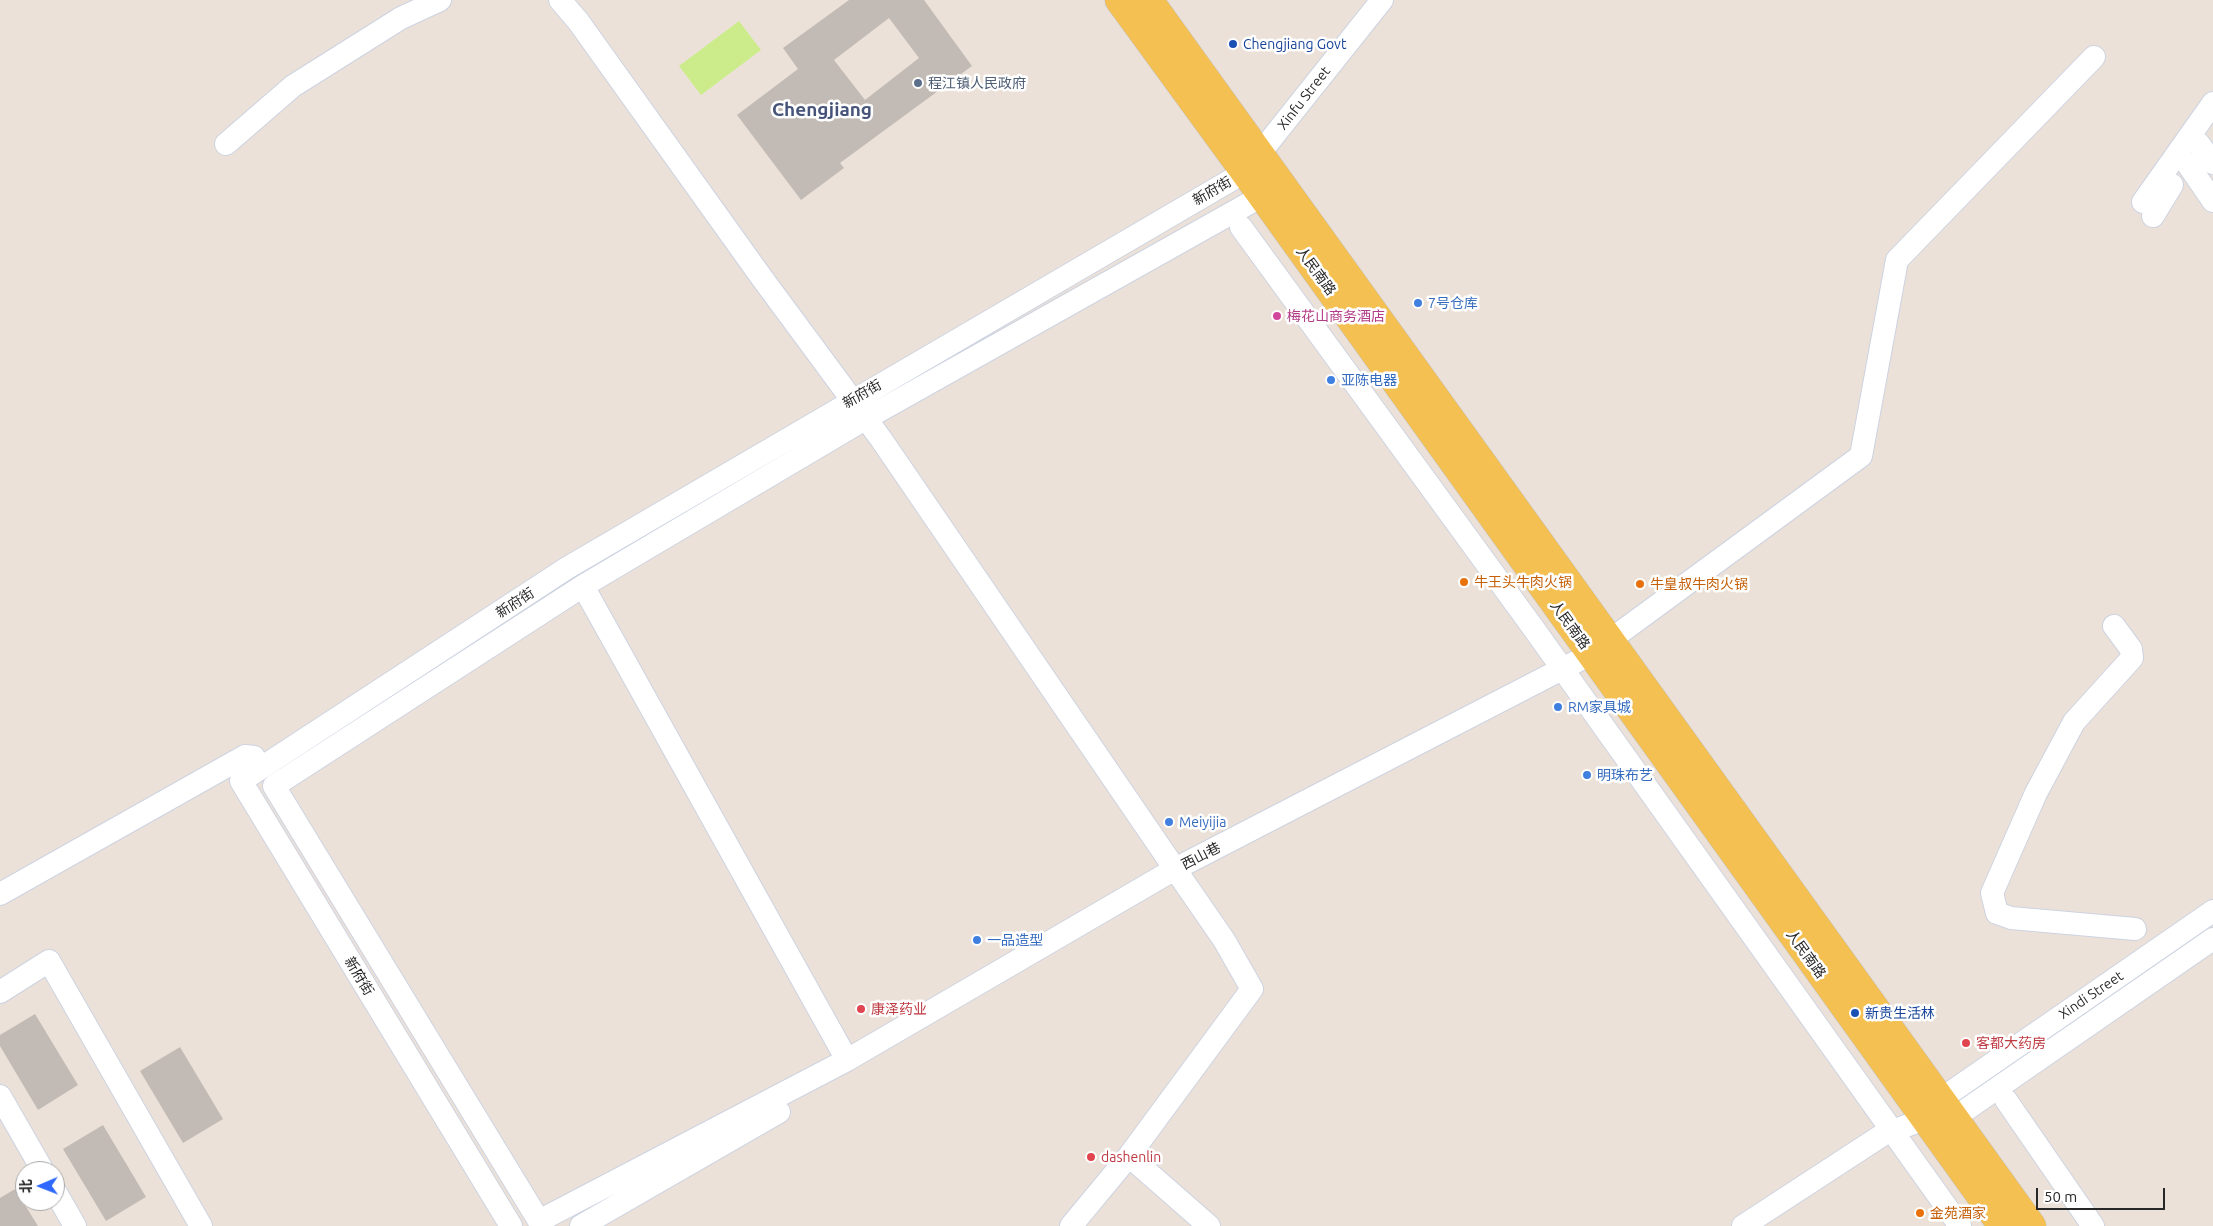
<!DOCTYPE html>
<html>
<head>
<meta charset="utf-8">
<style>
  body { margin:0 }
  #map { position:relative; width:2213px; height:1226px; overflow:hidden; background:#ebe1d8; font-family:Ubuntu,"Noto Sans SC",sans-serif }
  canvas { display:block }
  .north { position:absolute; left:15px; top:1161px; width:50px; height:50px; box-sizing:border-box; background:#fff; border:1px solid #a9a9a9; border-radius:50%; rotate:269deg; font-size:14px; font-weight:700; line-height:20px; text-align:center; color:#272727 }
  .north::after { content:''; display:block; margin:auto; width:18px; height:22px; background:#3069ff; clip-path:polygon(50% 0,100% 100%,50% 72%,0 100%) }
  .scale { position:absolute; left:2036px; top:1188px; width:129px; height:22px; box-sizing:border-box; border:2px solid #272727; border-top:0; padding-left:6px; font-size:15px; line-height:18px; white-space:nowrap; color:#272727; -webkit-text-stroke:4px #fff; paint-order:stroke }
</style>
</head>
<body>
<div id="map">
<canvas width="2213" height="1226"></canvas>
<div class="north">北</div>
<div class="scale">50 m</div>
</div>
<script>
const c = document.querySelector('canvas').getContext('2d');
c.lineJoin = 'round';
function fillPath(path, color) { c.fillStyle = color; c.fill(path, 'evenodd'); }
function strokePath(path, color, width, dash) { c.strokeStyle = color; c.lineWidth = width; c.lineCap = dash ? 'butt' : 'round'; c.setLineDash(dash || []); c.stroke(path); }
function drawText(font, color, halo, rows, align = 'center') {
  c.font = font + ' Ubuntu,"Noto Sans SC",sans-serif'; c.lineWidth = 5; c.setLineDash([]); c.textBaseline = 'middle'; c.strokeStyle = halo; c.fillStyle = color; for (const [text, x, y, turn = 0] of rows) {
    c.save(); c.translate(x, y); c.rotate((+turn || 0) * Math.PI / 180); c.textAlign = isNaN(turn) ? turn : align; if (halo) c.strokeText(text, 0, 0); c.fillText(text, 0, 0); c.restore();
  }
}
const pitch = new Path2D(`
  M739 21 761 50 701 95 679 66Z`);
const building = new Path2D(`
  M849 0H924L972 66 840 163 844 168 801 200 737 115 798 69 783 48ZM889 18 919 58 865 100 834 60Z
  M35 1014 78 1085 38 1110 0 1046V1035Z
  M180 1047 223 1119 183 1143 140 1071Z
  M103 1125 146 1197 106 1221 63 1149Z
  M15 1189 38 1226H0V1198Z`);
const minor = new Path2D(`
  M226 144 293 86 401 18 440 0
  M2199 144 2213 163
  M2187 163 2213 201
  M2143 202 2213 103
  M2153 216 2172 185
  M1241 227 1534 629 1960 1226
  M583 586 847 1060
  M2114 626 2131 649 2132 658 2074 722 2036 793 1992 893 1997 913 2011 918 2135 929
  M0 894 245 756 254 757
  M0 992 49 961 201 1226
  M0 1096 43 1171
  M2006 1100 2093 1226
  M1928 1108 2213 911
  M1941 1127 2213 939
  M1129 1156 1209 1226
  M55 1191 75 1226
  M539 1221 847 1060 1175 869 881 439 762 278 578 21 560 0
  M511 1226 241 781 567 568 1245 172 1382 0
  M542 1226 274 786 583 586 865 419 1262 196
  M581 1226 779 1112
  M1071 1226 1129 1156 1252 989 1224 940 1175 869 1591 654 1861 456 1897 260 2094 57
  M1743 1226 1884 1134 1925 1119`);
const major = new Path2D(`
  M1119 0 1262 196 2002 1226
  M1149 0 2032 1226`);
const markers = [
  [1233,44,5,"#1a4fb4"],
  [918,83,5,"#5c6f8a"],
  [1418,303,5,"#3f7fe0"],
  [1277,316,5,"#d1479c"],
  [1331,380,5,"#3f7fe0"],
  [1464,582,5,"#e8710a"],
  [1640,584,5,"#e8710a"],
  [1558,707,5,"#3f7fe0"],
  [1587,775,5,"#3f7fe0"],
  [1169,822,5,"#3f7fe0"],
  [977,940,5,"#3f7fe0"],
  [861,1009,5,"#e0444e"],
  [1855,1013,5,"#1a4fb4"],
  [1966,1043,5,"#e0444e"],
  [1091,1157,5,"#e0444e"],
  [1920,1213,5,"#e8710a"]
];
const transitNames = [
  ["Chengjiang Govt",1243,44],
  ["新贵生活林",1865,1013]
];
const serviceNames = [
  ["程江镇人民政府",928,83]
];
const streetNames = [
  ["Xinfu Street",1304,98,-52],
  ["新府街",1212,191,-30],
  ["人民南路",1316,271,54],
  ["新府街",862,394,-30],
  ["新府街",515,603,-33],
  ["人民南路",1570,625,54],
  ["西山巷",1201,856,-27],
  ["人民南路",1806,954,54],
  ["新府街",359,976,59],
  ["Xindi Street",2091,995,-34]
];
const shopNames = [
  ["7号仓库",1428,303],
  ["亚陈电器",1341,380],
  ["RM家具城",1568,707],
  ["明珠布艺",1597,775],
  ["Meiyijia",1179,822],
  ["一品造型",987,940]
];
const hotelNames = [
  ["梅花山商务酒店",1287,316]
];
const foodNames = [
  ["牛王头牛肉火锅",1474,582],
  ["牛皇叔牛肉火锅",1650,584],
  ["金苑酒家",1930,1213]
];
const healthNames = [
  ["康泽药业",871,1009],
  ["客都大药房",1976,1043],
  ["dashenlin",1101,1157]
];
const districtNames = [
  ["Chengjiang",822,110]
];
fillPath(pitch, '#ccec8c');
fillPath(building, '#c2bbb5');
strokePath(minor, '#cdd3e1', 24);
strokePath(major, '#c3c3c3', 29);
strokePath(minor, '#fff', 22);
strokePath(major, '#f5c052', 28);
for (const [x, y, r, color] of markers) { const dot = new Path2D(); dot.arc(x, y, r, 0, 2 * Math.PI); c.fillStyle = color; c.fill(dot); strokePath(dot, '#fff', 2); }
drawText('14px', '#164399', '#fff', transitNames, 'left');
drawText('14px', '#4e5e75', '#fff', serviceNames, 'left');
drawText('14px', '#272727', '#fff', streetNames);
drawText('14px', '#366cbe', '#fff', shopNames, 'left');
drawText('14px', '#b23c85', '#fff', hotelNames, 'left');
drawText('14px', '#c56008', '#fff', foodNames, 'left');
drawText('14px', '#be3a42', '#fff', healthNames, 'left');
drawText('bold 19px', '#475479', '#fff', districtNames);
</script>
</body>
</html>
